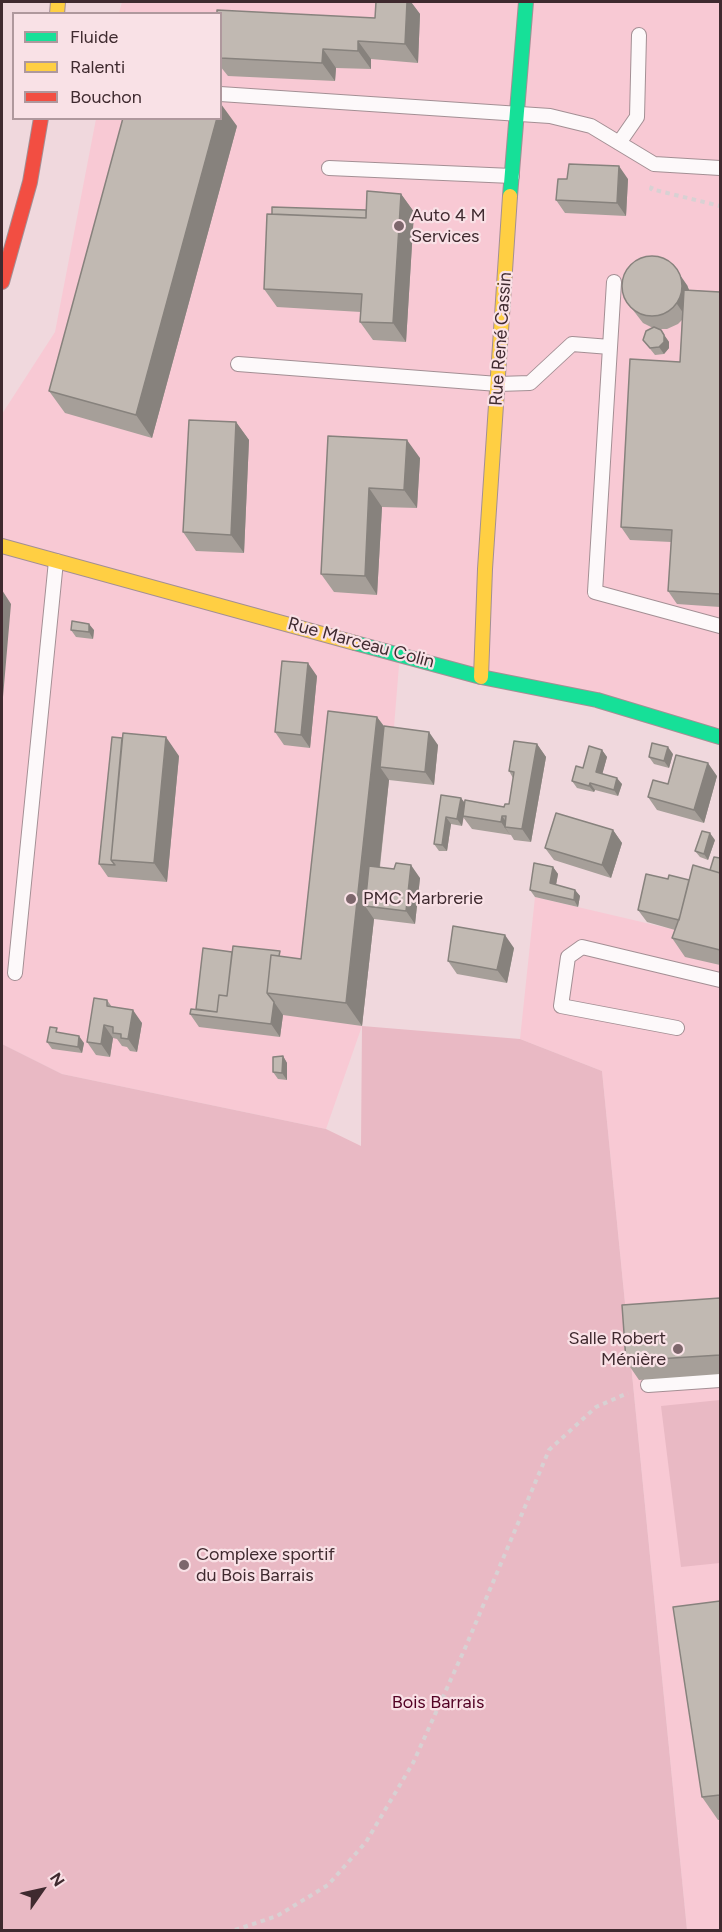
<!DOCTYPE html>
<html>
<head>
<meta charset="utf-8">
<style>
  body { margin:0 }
  #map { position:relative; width:722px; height:1932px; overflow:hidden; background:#f0d8dd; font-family:Figtree,sans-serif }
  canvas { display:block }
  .frame { position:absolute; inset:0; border:3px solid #3f2a2f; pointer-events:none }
  .legend { position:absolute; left:12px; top:12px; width:210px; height:108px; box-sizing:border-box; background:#f9e1e6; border:2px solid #af989d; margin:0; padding:8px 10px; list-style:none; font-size:18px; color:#3f2a2f }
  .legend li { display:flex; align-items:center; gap:12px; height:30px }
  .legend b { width:30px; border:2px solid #af989d }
  .north { position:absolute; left:12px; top:1860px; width:60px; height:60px; -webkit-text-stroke:4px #f9e1e6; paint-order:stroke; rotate:56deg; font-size:16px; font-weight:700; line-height:24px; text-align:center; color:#3f2a2f }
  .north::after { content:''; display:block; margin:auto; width:21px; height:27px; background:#3f2a2f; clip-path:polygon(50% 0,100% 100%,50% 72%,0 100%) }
</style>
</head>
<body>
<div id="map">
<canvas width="722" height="1932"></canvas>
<div class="frame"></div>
<ul class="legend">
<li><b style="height:8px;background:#16e098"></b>Fluide</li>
<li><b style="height:8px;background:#ffcf43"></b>Ralenti</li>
<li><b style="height:8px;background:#f24e42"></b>Bouchon</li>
</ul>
<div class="north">N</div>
</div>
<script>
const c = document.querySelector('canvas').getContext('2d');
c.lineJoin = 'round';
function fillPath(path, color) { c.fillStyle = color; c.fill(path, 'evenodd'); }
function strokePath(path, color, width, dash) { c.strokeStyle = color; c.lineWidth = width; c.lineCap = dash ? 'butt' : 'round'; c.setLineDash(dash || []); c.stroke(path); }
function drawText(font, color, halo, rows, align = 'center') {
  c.font = font + ' Figtree,sans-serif'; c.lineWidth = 4.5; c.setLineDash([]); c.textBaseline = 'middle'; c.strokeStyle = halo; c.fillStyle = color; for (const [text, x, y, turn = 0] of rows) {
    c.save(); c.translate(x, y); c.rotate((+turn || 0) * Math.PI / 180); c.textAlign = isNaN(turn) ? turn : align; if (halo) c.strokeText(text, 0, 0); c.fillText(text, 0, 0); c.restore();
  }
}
const built = new Path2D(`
  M122 2H720V737L400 653 393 739 362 1026 326 1129 62 1074 2 1044V414L55 332 96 119 220 118V14L119 13Z
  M720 887V1930H687L602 1071 520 1039 535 897 693 934Z`);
const green = new Path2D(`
  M362 1026 520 1039 602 1071 687 1930H2V1044L62 1074 326 1129 361 1146Z
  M720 1400V1563L681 1567 661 1406Z`);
const path = new Path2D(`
  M652 186 651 189 720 206
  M235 1930 277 1916 328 1885 366 1842 413 1763 466 1646 549 1450 596 1407 628 1393`);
const lane = new Path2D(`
  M220 94 550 116 591 126 654 164 720 168
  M619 143 637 117 639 35
  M329 168 512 176
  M614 282 595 592 720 626
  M238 364 498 384 530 383 572 344 610 347
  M15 973 56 561
  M677 1028 561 1006 568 957 582 947 720 980
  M648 1385 720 1380`);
const fast = new Path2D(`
  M510 196 526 2
  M355 643 481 677 597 700 720 737`);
const slow = new Path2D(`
  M57 14 58 2
  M2 546 355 643
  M481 677 485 569 510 196`);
const jam = new Path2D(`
  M2 282 30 182 41 118`);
const wall = new Path2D(`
  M376 2H411L420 14 418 63 371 59V69L336 68 335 81 228 76 220 66V14L375 18Z
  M237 126 152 438 65 413 49 391Z
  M567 179H628L626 216 565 213 556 200Z
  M401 194 414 212 406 342 373 340 360 322 361 312 277 307 264 289 366 210Z
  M687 285 689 290 720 292V607L677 604 668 591 671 542 630 540 621 527 680 362 682 320 678 324 667 329H658L661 330 669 342V348L664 354 655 355 643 340 653 328 643 323 626 301Z
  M236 422 249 440 244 553 196 551 183 532Z
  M328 436 420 458 417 508 382 507 377 595 334 592 321 574Z
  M71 630H94L93 639 76 637Z
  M317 676 310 748 284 745 275 732Z
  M377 717 384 726 438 745 434 785 389 780 380 867 420 878 415 924 374 919 362 1026 283 1015 280 1037 199 1027 190 1014 196 1009 232 952 301 959Z
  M537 744 546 757 531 842 514 840 511 835 472 829 463 817 462 826 451 824 447 851H439L434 844 441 795 461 798 465 803 504 807 509 804 513 778 509 771Z
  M602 750 607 757 602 774 622 784 618 796 595 790 594 792 577 788 572 781 583 768Z
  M673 754 669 768 654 764 649 757Z
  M179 756 167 882 108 877 99 864Z
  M717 776 704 823 657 810 648 797 668 784Z
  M613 830 622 843 611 878 554 860 545 848Z
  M715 840 708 860 700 857 695 851Z
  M720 858V965L685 957 672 938 675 930 647 922 638 910 668 879 689 880 710 870Z
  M553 867 558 874 556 885 575 890 580 896 578 907 535 897 530 890Z
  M514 948 507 983 457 974 448 961Z
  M107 1000 112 1007 142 1023 137 1052 130 1051 127 1047 122 1046 117 1039 113 1038 110 1057 96 1055 87 1042Z
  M60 1033 84 1043 82 1053 52 1049 47 1042Z
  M283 1056 287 1063V1080L278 1079 273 1072Z
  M720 1298V1374L639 1380 626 1361Z
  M720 1601V1820H718L702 1797Z`);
const shadedWall = new Path2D(`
  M407 2H411L420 14 418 63 405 44Z
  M358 41 371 59V69L358 51Z
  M323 49 336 68 335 81 322 63Z
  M221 104 237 126 152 438 136 415 217 118H220Z
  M619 166 628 179 626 216 617 203Z
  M401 194 414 212 406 342 393 323Z
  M678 272 687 285 691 295 686 317 677 304Z
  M664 335 669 342V348L664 354 659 347Z
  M236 422 249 440 244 553 231 535Z
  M407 440 420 458 417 508 404 490Z
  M369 488 382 507 377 595 365 576Z
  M2 590 11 604 3 697 2 695Z
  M89 624 94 630 93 639 89 632Z
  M308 663 317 676 310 748 301 735Z
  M377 717 393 739 380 767 389 780 375 908 365 906 374 919 362 1026 346 1003Z
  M429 732 438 745 434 785 425 772Z
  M166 737 179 756 167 882 154 863Z
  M537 744 546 757 531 842 522 829Z
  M668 747 673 754 669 768 664 761Z
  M602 750 607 757 601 779 596 772Z
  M708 763 717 776 704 823 694 810Z
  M617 778 622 784 618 796 614 790Z
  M590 783 595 790 594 792 589 786Z
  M461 798 466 805 462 826 457 819Z
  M502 816 510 827H505L510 835 501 822Z
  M446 817 451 824 447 851 442 845Z
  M613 830 622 843 611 878 602 865Z
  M710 833 715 840 708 860 704 854Z
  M411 865 420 878 415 924 406 911Z
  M553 867 558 874 555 890 550 883Z
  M575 890 580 896 578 907 574 900Z
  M505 935 514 948 507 983 497 970Z
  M274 1002 283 1015 280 1037 271 1024Z
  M133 1010 142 1023 137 1052 128 1039Z
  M104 1025 113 1038 110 1057 101 1044Z
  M79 1036 84 1043 82 1053 78 1047Z
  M283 1056 287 1063V1080L282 1073Z`);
const building = new Path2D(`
  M376 2H407L405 44 358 41V51L323 49 322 63 220 58V14H217V10L375 18Z
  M123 118H217L136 415 49 391Z
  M569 164 619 166 617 203 556 200 558 179H567Z
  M367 191 401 194 393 323 360 322 362 294 264 289 267 214 366 218Z
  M272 207 366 210V218L272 214Z
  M622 286a30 30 0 1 1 60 0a30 30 0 1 1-60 0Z
  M684 290 720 292V594L668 591 672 530 621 527 630 359 680 362Z
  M654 327 661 330 664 335V342L659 347 650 348 643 340 646 331Z
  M189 420 236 422 231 535 183 532Z
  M328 436 407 440 404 490 369 488 365 576 321 574Z
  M72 621 89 624V632L71 630Z
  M282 661 308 663 301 735 275 732Z
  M328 711 377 717 346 1003 267 993 271 955 301 959Z
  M384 726 429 732 425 772 380 767Z
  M123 733 166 737 154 863 111 860Z
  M112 737 122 738 111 860 115 865 99 864Z
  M514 741 537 744 522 829 505 827 506 816H502L501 822 463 816 465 800 504 807 505 804H509L514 772 509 771Z
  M652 743 668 747 664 761 649 757Z
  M589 746 602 750 596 772 617 778 614 790 590 783 589 786 572 781 576 766 583 768Z
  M676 755 708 763 694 810 648 797 653 780 668 784Z
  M441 795 461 798 457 819 446 817 442 845 434 844Z
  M556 813 613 830 602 865 545 848Z
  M702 831 710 833 704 854 695 851Z
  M714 857 720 858V873L710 870Z
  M396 863 411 865 406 911 365 906 369 866 394 869Z
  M534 863 553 867 550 883 575 890 574 900 530 890Z
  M693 865 720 873V950L672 938 680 916Z
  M646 874 668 879 669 875 689 880 679 920 638 910Z
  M453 926 505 935 497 970 448 961Z
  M233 946 280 951 279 956 271 955 267 993 274 1002 271 1024 190 1014 191 1009 217 1012 219 995 227 996Z
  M203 948 232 952 227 996 219 995 217 1012 196 1009Z
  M94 998 107 1000V1006L133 1010 128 1039 121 1038V1034L113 1033V1027L104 1025 101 1044 87 1042Z
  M50 1027 57 1028 56 1032 79 1036 78 1047 47 1042Z
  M283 1056 282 1073 273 1072V1057Z
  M720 1298V1355L626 1361 622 1305Z
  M720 1601V1795L702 1797 673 1607Z`);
const markers = [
  [399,226,6,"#7d676c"],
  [351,899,6,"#7d676c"],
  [678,1349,6,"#7d676c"],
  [184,1565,6,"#7d676c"]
];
const poiNames = [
  ["Auto 4 M",411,216],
  ["Services",411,237],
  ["PMC Marbrerie",363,899],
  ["Salle Robert",666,1339,"right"],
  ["Ménière",666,1360,"right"],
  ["Complexe sportif",196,1555],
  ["du Bois Barrais",196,1576]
];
const streetNames = [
  ["Rue René Cassin",501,339,-86],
  ["Rue Marceau Colin",361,643,15]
];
const parkNames = [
  ["Bois Barrais",438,1703]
];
fillPath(built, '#f8c9d4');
fillPath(green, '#e9b9c4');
strokePath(lane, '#a38f94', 16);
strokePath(fast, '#a38f94', 16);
strokePath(slow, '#a38f94', 16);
strokePath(jam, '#a38f94', 16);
strokePath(path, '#d8d1d3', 4, [4.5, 4.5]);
strokePath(lane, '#fdf9fa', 14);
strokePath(fast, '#16e098', 14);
strokePath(slow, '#ffcf43', 14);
strokePath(jam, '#f24e42', 14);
fillPath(wall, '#a69f99');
fillPath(shadedWall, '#87827d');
fillPath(building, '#c1b9b2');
strokePath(building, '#87827d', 1.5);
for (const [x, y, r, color] of markers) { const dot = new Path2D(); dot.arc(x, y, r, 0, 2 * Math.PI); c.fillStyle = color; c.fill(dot); strokePath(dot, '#f9e1e6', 2); }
drawText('18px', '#3f2a2f', '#f9e1e6', poiNames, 'left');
drawText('18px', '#3f2a2f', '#f9e1e6', streetNames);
drawText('18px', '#530224', '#f9e1e6', parkNames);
</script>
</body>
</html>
